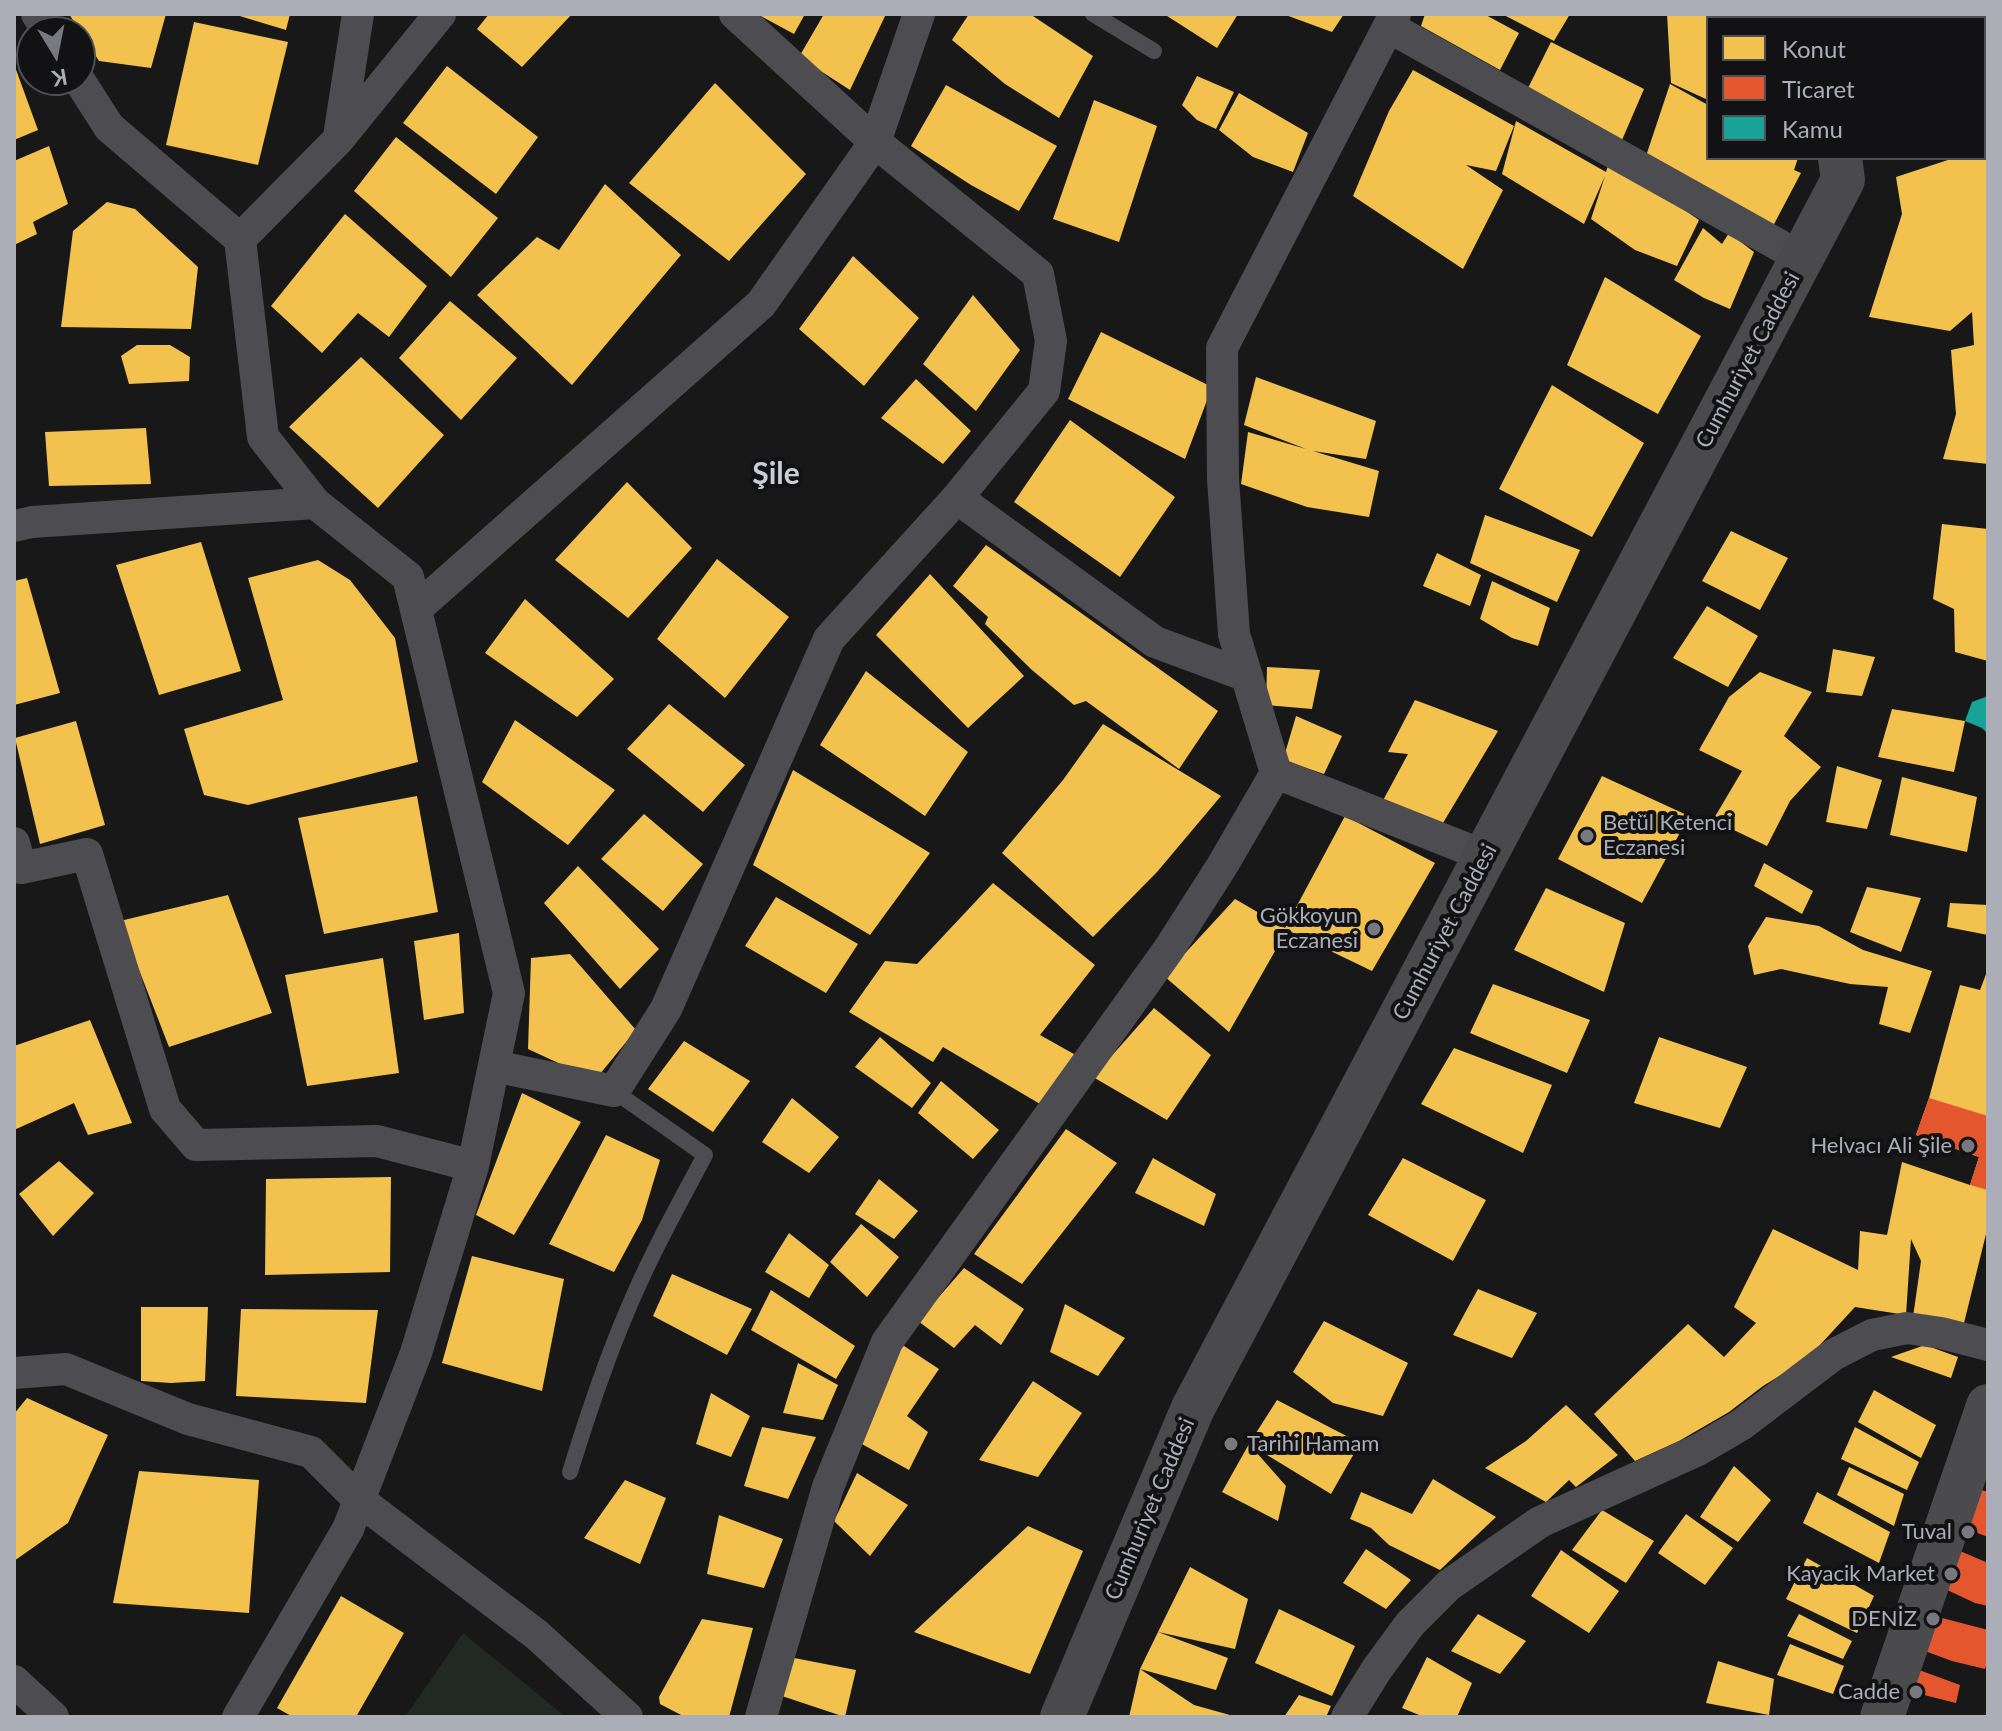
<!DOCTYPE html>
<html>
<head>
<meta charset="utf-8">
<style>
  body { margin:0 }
  #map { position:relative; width:2002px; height:1731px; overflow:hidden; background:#181818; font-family:Lato,sans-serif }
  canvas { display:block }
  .frame { position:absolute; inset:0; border:16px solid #abadb7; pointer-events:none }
  .legend { position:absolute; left:1706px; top:16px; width:280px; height:144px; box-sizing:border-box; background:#121214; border:2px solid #4f5055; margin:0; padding:10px 14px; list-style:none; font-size:24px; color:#abadb7 }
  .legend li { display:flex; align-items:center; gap:16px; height:40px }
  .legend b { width:40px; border:2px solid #4f5055 }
  .north { position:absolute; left:16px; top:16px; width:80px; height:80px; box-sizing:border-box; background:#121214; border:2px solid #4f5055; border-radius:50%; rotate:170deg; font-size:22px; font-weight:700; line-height:32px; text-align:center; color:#abadb7 }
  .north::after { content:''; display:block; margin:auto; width:28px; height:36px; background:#78797f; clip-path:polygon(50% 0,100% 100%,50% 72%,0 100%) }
</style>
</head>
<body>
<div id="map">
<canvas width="2002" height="1731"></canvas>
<div class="frame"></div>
<ul class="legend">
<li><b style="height:22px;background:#f2c14e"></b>Konut</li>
<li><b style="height:22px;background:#e4572e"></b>Ticaret</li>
<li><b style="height:22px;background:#17a398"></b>Kamu</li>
</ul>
<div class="north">K</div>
</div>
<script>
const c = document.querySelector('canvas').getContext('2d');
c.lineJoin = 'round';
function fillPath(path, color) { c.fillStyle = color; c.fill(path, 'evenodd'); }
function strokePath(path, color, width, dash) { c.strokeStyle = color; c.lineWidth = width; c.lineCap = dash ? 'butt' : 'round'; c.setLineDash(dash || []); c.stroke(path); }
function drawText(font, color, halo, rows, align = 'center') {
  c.font = font + ' Lato,sans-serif'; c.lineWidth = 8; c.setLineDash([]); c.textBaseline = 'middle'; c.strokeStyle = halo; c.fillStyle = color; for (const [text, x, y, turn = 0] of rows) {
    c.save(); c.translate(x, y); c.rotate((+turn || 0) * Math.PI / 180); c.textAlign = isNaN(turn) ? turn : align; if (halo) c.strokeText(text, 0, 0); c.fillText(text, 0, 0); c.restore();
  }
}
const green = new Path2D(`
  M463 1633 566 1717H405Z`);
const homes = new Path2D(`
  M69 14H166L151 68 99 61Z
  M233 14H290L286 30Z
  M489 14H572L522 67 477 29Z
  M757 14H805L794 34Z
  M824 14H886L850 90 799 57Z
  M969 14H1030L1093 56 1059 118 1005 84 952 40Z
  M1164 14H1238L1217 48Z
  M1283 14H1344L1332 32Z
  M1425 14H1484L1519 33 1500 70 1421 26Z
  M1502 14H1570L1554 41Z
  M1667 14H1790V18H1708V100L1671 83Z
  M1874 14H1957L1958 18H1875Z
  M194 22 288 42 258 165 166 145Z
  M1551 42 1644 89 1622 140 1528 88Z
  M14 64 38 130 14 140Z
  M447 66 538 137 496 194 403 123Z
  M1413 70 1514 126 1496 171 1466 165 1503 190 1463 269 1353 196 1389 111Z
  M1197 76 1234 92 1216 129 1197 120 1182 105Z
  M715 83 806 174 729 261 629 183Z
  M1670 84 1708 105V158H1798L1794 170 1801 173 1773 226 1646 156Z
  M946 85 1057 146 1019 211 971 185 911 146Z
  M1239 93 1308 133 1293 172 1253 157 1219 130Z
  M1984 99H1988V464L1943 459 1956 414 1951 350 1974 345 1972 312 1950 331 1869 317 1902 214 1896 177 1954 158H1984Z
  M1094 100 1157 126 1119 242 1053 219Z
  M1516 121 1606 172 1610 159 1699 220 1677 266 1635 250 1591 219 1605 176 1584 224 1502 174Z
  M396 137 498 218 451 277 354 191Z
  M49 146 68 204 33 222 37 234 14 245V161Z
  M605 184 681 255 572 385 477 295 537 237 559 250Z
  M107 202 135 209 198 267 191 329 61 327 73 231Z
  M345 214 427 286 389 337 358 313 322 353 271 306Z
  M1703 228 1722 244 1729 233 1754 252 1730 309 1704 298 1674 280Z
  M853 256 919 318 864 386 799 329Z
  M1605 277 1701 336 1658 414 1567 365Z
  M973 295 1020 350 976 411 923 364Z
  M450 301 517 358 461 420 399 358Z
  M1101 332 1212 387 1185 459 1068 399Z
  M137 345H170L190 357 189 381 129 384 121 356Z
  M361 357 444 435 378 508 289 427Z
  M1256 377 1376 421 1366 459 1313 451 1379 471 1369 517 1307 507 1241 484 1248 432 1306 449 1244 425Z
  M916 379 971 431 943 464 881 418Z
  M1552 385 1644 443 1592 537 1499 489Z
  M1070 420 1175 497 1120 577 1014 502Z
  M146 428 151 484 49 486 45 432Z
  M627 482 692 548 628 618 555 560Z
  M1485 515 1580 550 1557 602 1470 563Z
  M1942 524 1988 529V661L1955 652 1954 609 1933 599Z
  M1731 531 1788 558 1760 610 1702 581Z
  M201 542 241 671 159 695 116 565Z
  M986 545 1218 711 1179 769 1086 701 1074 705 1032 670 985 624 988 617 953 586Z
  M1437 553 1481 575 1470 606 1423 586Z
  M717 559 789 617 725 698 657 639Z
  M318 560 350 580 395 638 418 762 248 805 204 795 184 729 283 700 248 578Z
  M930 574 1024 676 968 728 876 635Z
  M27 578 60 693 14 705V581Z
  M1492 581 1550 608 1538 646 1512 638 1480 619Z
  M525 599 614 679 577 717 485 653Z
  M1707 606 1758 636 1728 687 1673 658Z
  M1833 649 1875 657 1862 696 1826 692Z
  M1267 667 1320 670 1312 709 1266 705Z
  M866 671 968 752 925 816 820 745Z
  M1760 672 1812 692 1784 736 1821 767 1790 801 1767 846 1713 820 1742 771 1699 750 1729 697Z
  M1415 700 1498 731 1437 833 1380 806 1408 754 1388 752Z
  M669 704 745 765 703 812 627 749Z
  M1892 709 1965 721 1954 772 1878 757Z
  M1296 716 1342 736 1324 774 1283 760Z
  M515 720 615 790 568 845 482 782Z
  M76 721 105 825 40 844 15 738Z
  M1103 724 1221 796 1157 872 1093 937 1002 853 1063 780Z
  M1837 766 1882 780 1867 829 1826 822Z
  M793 770 930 853 870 935 753 865Z
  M1602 776 1689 816 1642 903 1558 859Z
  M1902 777 1977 797 1967 852 1890 835Z
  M417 796 438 912 324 934 298 818Z
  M644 814 703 864 663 911 601 859Z
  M1345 816 1435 863 1372 971 1287 930 1229 1032 1164 976 1235 899 1285 928Z
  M1764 863 1813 891 1802 914 1754 886Z
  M578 866 659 949 620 989 544 903Z
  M993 883 1095 965 1040 1035 1081 1058 1047 1108 943 1047 933 1062 849 1012 885 961 917 964Z
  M1867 887 1921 898 1901 952 1850 932Z
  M1546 888 1625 923 1604 992 1514 950Z
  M228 895 272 1013 169 1047 120 921Z
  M776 897 858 944 826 993 745 946Z
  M1950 903 1988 905V935L1947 927Z
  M1766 917 1819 926 1863 950 1932 971 1910 1033 1879 1024 1888 987 1850 984 1781 969 1754 975 1748 946Z
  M459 933 464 1013 424 1020 414 941Z
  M570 954 636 1030 595 1080 528 1049 531 958Z
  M383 958 399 1073 307 1086 285 975Z
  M1988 969V1226L1964 1323 1913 1317 1921 1261 1911 1239 1906 1315 1855 1307 1807 1359 1763 1386 1729 1412 1679 1441 1635 1461 1594 1414 1688 1324 1724 1357 1756 1323 1734 1307 1773 1229 1858 1270 1860 1231 1887 1235 1902 1162 1970 1185 1979 1157 1916 1135 1929 1098 1960 985 1980 990Z
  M1493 984 1590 1020 1567 1073 1470 1033Z
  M1154 1008 1211 1055 1167 1120 1093 1077Z
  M90 1020 132 1123 88 1135 74 1103 14 1130V1046Z
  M880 1037 931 1083 912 1108 855 1067Z
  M1659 1037 1747 1067 1720 1128 1634 1103Z
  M684 1041 750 1081 713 1132 648 1089Z
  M1454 1048 1552 1085 1523 1153 1421 1104Z
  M941 1081 999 1130 973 1159 918 1113Z
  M522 1093 581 1122 514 1235 476 1215Z
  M792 1098 839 1137 809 1173 762 1142Z
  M1066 1129 1117 1163 1022 1284 974 1254Z
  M606 1135 660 1160 642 1220 614 1272 549 1244Z
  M1153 1158 1216 1194 1204 1226 1135 1193Z
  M1403 1158 1486 1200 1453 1261 1368 1215Z
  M59 1161 94 1193 53 1236 19 1194Z
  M391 1177 390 1272 265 1275 266 1179Z
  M879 1179 918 1211 894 1239 855 1214Z
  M861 1224 899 1257 867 1297 830 1262Z
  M789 1233 829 1265 809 1298 765 1272Z
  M472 1256 564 1279 542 1391 442 1363Z
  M964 1268 1024 1309 1001 1345 975 1325 954 1348 918 1321Z
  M672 1274 752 1309 727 1355 653 1316Z
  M1478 1289 1537 1313 1512 1358 1453 1335Z
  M771 1290 855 1346 836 1379 751 1330Z
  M1065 1304 1125 1338 1098 1376 1050 1352Z
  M141 1307H208L205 1381 171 1383 141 1381Z
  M241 1309 378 1310 366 1403 236 1396Z
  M1324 1321 1408 1363 1383 1416 1333 1403 1293 1372Z
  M898 1342 939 1369 907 1416 928 1432 909 1470 860 1443Z
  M1925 1345 1958 1357 1951 1378 1891 1357Z
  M798 1363 838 1385 823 1420 783 1413Z
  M1033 1381 1082 1413 1038 1477 979 1460Z
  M1874 1390 1936 1425 1921 1458 1858 1422Z
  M711 1393 750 1416 731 1457 696 1444Z
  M27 1398 108 1435 68 1523 14 1561V1414Z
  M1277 1400 1360 1443 1331 1494 1249 1444 1286 1486 1278 1521 1222 1492 1249 1444Z
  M1566 1405 1618 1455 1576 1487 1569 1480 1546 1502 1485 1468 1526 1441Z
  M762 1427 816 1437 788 1499 744 1486Z
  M1855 1427 1919 1462 1907 1490 1841 1459Z
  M1734 1466 1771 1500 1738 1542 1700 1517Z
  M1849 1467 1904 1494 1894 1526 1837 1495Z
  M139 1471 259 1480 249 1613 113 1603Z
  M857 1473 908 1505 870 1556 834 1521Z
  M1433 1479 1496 1517 1440 1570 1389 1545 1371 1528 1350 1519 1361 1492 1412 1514Z
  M625 1480 666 1498 640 1564 584 1538Z
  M1817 1492 1890 1532 1879 1563 1803 1523Z
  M1602 1510 1654 1541 1626 1583 1572 1550Z
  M1686 1514 1733 1548 1705 1585 1658 1553Z
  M719 1515 783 1539 764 1588 707 1574Z
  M1028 1526 1083 1551 1030 1674 914 1632Z
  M1366 1549 1411 1580 1386 1609 1343 1583Z
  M1561 1550 1619 1591 1589 1633 1531 1596Z
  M1807 1558 1874 1596 1857 1633 1786 1599Z
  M1190 1567 1248 1599 1235 1649 1158 1632Z
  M341 1596 404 1633 356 1717H293L277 1708Z
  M1279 1609 1355 1646 1332 1696 1255 1663Z
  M1478 1614 1526 1641 1500 1674 1451 1651Z
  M1799 1614 1852 1641 1843 1659 1787 1636Z
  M702 1619 753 1628 729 1717H685L660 1704 659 1697Z
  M1158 1632 1228 1658 1216 1690 1140 1669 1194 1705 1237 1717H1129L1140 1669Z
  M1790 1644 1844 1666 1833 1694 1777 1675Z
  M789 1657 856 1670 845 1717 782 1696Z
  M1427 1657 1472 1683 1457 1717H1424L1402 1708Z
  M1718 1661 1774 1679 1769 1715 1706 1703Z
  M1299 1695 1331 1706 1326 1717H1284Z`);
const shops = new Path2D(`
  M1929 1098 1988 1116V1190L1970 1185 1979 1157 1916 1135Z
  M1971 1487 1988 1492V1537L1964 1528Z
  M1960 1551 1988 1563V1606L1975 1603 1945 1589Z
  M1927 1614 1988 1630V1660L1985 1669 1952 1661 1914 1647Z
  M1919 1670 1960 1685 1956 1703 1908 1691Z`);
const public = new Path2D(`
  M1988 696V734L1982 728 1965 721 1972 702Z`);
const service = new Path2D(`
  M1093 14 1154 51
  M570 1472C587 1417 605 1362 628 1309 650 1256 678 1206 705 1155L614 1091`);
const minor = new Path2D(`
  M37 14 49 32
  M1395 14 1222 348 1223 479 1234 634 1276 773 1485 856
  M1984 25 1988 35
  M1389 27 1802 258
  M79 80 109 127 240 239
  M339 137 358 14
  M957 498 1155 642 1247 676
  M14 526 32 522 315 503
  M416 609 761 304 875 142 919 14
  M14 843 21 868 87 854 165 1109 196 1145 377 1141 473 1166
  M494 1066 614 1091 666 1009 829 639 957 498 1044 391 1051 341 1038 274 875 142 735 14
  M14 1373 66 1369 188 1419 311 1452 359 1500 537 1635 627 1717
  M14 1681 53 1717
  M238 1717 348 1529 416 1353 473 1166 509 993 408 577 315 503 263 437 240 239 338 140 440 14
  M761 1717 828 1487 887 1342 1169 949 1222 866 1276 773
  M1347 1717 1377 1669 1410 1624 1449 1585 1540 1522 1698 1450 1741 1425 1833 1355 1872 1335 1907 1328 1941 1333 1988 1345`);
const secondary = new Path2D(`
  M1882 1717 1988 1406`);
const primary = new Path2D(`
  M1829 18V14
  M1062 1717 1193 1408 1843 180 1840 158`);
const markers = [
  [1587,836,8,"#78797f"],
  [1374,929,8,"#78797f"],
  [1968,1146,8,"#78797f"],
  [1231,1444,8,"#78797f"],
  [1968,1532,8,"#78797f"],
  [1951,1574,8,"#78797f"],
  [1933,1619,8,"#78797f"],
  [1916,1692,8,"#78797f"]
];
const streetNames = [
  ["Cumhuriyet Caddesi",1748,360,-62],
  ["Cumhuriyet Caddesi",1445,932,-62],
  ["Cumhuriyet Caddesi",1150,1509,-67]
];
const poiNames = [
  ["Betül Ketenci",1603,823,"left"],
  ["Eczanesi",1603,848,"left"],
  ["Gökkoyun",1358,916],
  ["Eczanesi",1358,941],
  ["Helvacı Ali Şile",1952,1146],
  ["Tarihi Hamam",1247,1444,"left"],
  ["Tuval",1952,1532],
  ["Kayacik Market",1935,1574],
  ["DENİZ",1917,1619],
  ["Cadde",1900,1692]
];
const districtNames = [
  ["Şile",776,474]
];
fillPath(green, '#222823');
fillPath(homes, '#f2c14e');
fillPath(shops, '#e4572e');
fillPath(public, '#17a398');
strokePath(service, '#4d4d51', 16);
strokePath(minor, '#4d4d51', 32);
strokePath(secondary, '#4b4b4e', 44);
strokePath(primary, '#4a4a4c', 44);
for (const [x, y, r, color] of markers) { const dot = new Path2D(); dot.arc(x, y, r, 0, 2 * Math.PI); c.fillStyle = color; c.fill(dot); strokePath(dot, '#121214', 3); }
drawText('22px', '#abadb7', '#121214', streetNames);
drawText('22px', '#abadb7', '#121214', poiNames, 'right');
drawText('bold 30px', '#cbcdd4', '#121214', districtNames);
</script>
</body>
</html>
